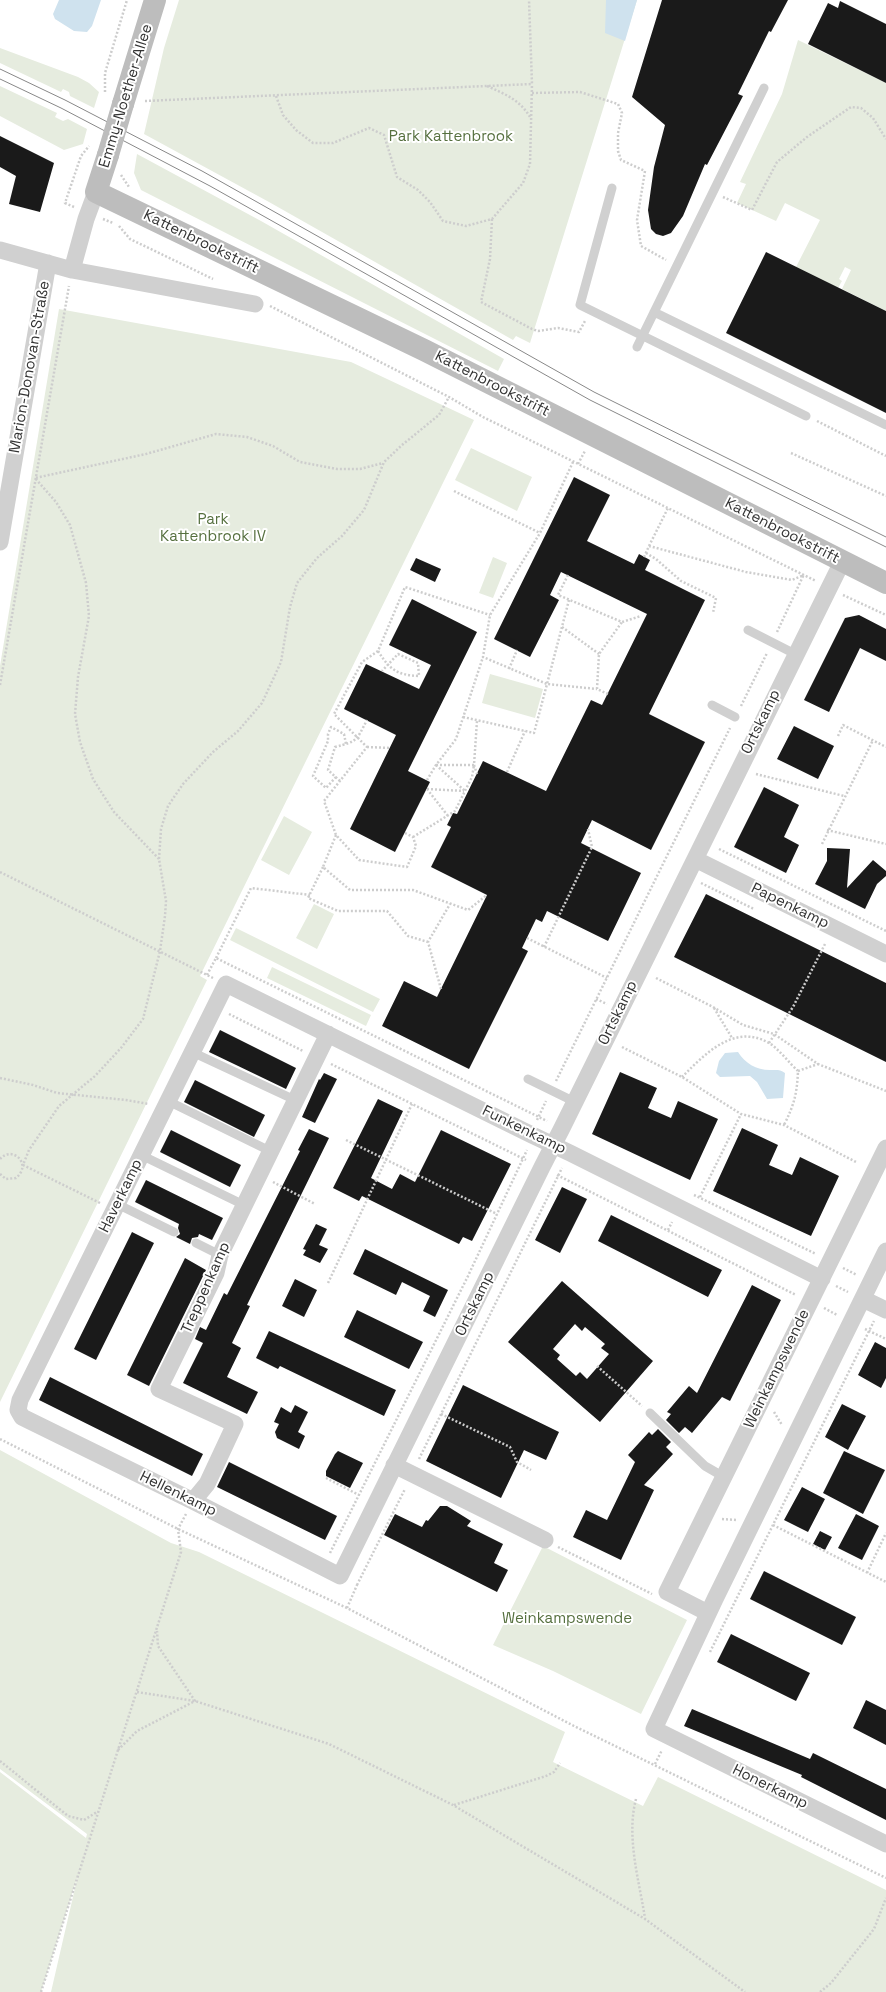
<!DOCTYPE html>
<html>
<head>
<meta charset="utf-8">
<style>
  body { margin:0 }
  canvas { display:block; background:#fff }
</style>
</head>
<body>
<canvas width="886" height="1992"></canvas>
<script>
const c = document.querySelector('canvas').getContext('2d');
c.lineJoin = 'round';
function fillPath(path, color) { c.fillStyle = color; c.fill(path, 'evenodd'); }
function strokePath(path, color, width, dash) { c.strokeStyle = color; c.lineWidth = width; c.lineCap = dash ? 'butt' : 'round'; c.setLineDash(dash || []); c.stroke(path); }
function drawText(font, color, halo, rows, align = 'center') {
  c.font = font + ' "Space Grotesk",sans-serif'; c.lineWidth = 4; c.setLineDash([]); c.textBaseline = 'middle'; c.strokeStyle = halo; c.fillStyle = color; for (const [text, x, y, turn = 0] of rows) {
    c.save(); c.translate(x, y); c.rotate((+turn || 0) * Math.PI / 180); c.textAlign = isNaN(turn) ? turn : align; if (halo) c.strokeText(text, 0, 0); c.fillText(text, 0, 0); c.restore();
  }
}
const green = new Path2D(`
  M179 0H637L530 343 516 336 513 340 269 202 144 134 164 48Z
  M798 40 886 83V311L842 289 851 270 845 267 839 279 842 281 838 288 796 267 820 220 785 203 776 221 737 203 746 184 740 182 782 94Z
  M0 48 78 77 89 83 99 92 94 108 70 96 69 92 63 89 61 92 0 63Z
  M0 86 57 113 55 117 63 121 68 119 87 129 83 144 64 150 0 116Z
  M137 154 261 221 504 359 498 371 141 190 134 173Z
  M59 309 351 362 474 420 200 976 207 980 0 1402V666Z
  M471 448 532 477 517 511 455 480Z
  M493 557 507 563 493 598 479 593Z
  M490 674 543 689 535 718 482 703Z
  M284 816 312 832 289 875 261 860Z
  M314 904 334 914 317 949 296 938Z
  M236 928 380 999 373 1012 230 940Z
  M272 967 371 1015 366 1026 267 978Z
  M0 1450 171 1543 199 1552 565 1732 553 1762 643 1806 658 1777 886 1890V1992H51L78 1875 41 1992H0V1772L86 1838 87 1834 0 1769Z
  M543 1546 687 1620 641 1714 553 1671 493 1645Z`);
const water = new Path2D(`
  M59 0H101L92 26 87 32 74 31 55 19 53 14Z
  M606 0H637L625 41 605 33Z
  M738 1052C745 1063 756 1070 770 1070 776 1070 780 1069 785 1073L783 1098 767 1099 757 1082 750 1076 720 1077 716 1073 719 1061 725 1053Z`);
const building = new Path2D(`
  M662 0H788L771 32 769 31 738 94 743 96 707 165 705 164 683 216 671 233 663 236 656 234 651 229 648 210 654 167 665 125 632 97Z
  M840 1 886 24V83L808 44 828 3 838 8Z
  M0 136 54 163 40 212 9 204 16 176 0 167Z
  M766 252 886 311V413L726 333Z
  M574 477 610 495 587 541 634 564 639 554 650 560 645 570 705 600 649 714 705 742 651 850 592 820 581 843 641 873 608 941 547 911 542 922 536 919 522 948 528 951 469 1069 382 1026 404 981 437 997 487 895 431 867 451 827 447 825 453 813 457 814 483 761 546 791 591 700 602 705 647 614 561 572 550 595 559 600 530 657 494 639Z
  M416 558 441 569 435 582 410 570Z
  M412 599 477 632 408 771 430 782 395 852 350 829 396 735 344 709 366 664 419 689 431 665 389 645Z
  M859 615 886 629V661L860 648 829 712 804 700 845 618Z
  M794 726 834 746 818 779 777 759Z
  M764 787 799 805 784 837 799 845 786 873 734 847Z
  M827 848 850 849 847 888 873 860 886 871V876L877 884 865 909 815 884 827 861Z
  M706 894 886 983V1062L674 957Z
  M220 1030 296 1068 286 1089 209 1052Z
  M620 1072 657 1088 648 1108 671 1118 678 1101 718 1119 690 1180 592 1134Z
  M324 1073 337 1079 315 1123 302 1117 319 1079 320 1080Z
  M195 1080 265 1115 254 1137 184 1102Z
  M378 1099 403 1111 371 1178 392 1189 400 1174 415 1182 441 1130 511 1164 472 1241 463 1237 459 1244 362 1196 359 1201 333 1188Z
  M742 1128 778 1145 769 1165 792 1175 800 1157 839 1176 811 1236 713 1191Z
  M309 1129 329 1138 247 1305 250 1306 232 1343 241 1348 227 1377 258 1392 247 1414 183 1383 203 1343 195 1339 200 1327 206 1330 224 1293 227 1295 300 1151 298 1150Z
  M171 1130 241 1165 230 1187 160 1152Z
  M146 1180 223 1218 212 1240 199 1234 198 1237 192 1238 190 1244 176 1237 180 1234 178 1228 179 1224 135 1202Z
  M562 1187 587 1199 560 1253 535 1240Z
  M611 1215 722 1270 708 1297 598 1241Z
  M316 1224 327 1229 319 1245 328 1249 320 1263 303 1255 306 1250 303 1249Z
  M132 1232 154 1243 96 1360 74 1349Z
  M365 1249 448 1290 435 1317 423 1311 430 1296 402 1282 396 1295 353 1274Z
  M185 1258 206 1270 149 1386 127 1375Z
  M295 1279 317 1290 304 1317 282 1306Z
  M562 1281 653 1361 600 1422 508 1342ZM575 1324 582 1331 585 1327 605 1344 601 1348 609 1354 587 1379 580 1372 576 1376 557 1359 560 1355 553 1349Z
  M752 1285 781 1300 730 1401 722 1397 692 1433 685 1427 679 1433 666 1420 671 1414 667 1412 689 1386 697 1393Z
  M357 1310 423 1342 409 1369 344 1337Z
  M269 1331 396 1390 384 1416 280 1366 278 1369 256 1358Z
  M875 1342 886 1348V1378L881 1388 858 1375Z
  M50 1377 203 1454 192 1476 39 1400Z
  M463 1385 559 1432 546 1460 524 1450 501 1498 426 1461Z
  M842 1404 866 1416 848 1450 825 1437Z
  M295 1405 308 1412 298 1432 305 1436 299 1449 277 1438 275 1432 279 1424 274 1422 281 1407 291 1413Z
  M658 1429 671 1442 666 1447 673 1454 644 1485 654 1490 621 1560 573 1537 586 1510 607 1520 635 1462 628 1455 649 1432 652 1435Z
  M338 1451 363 1463 350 1488 326 1476V1471L335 1454Z
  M844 1451 885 1470 863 1514 823 1493Z
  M229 1462 337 1516 325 1540 217 1487Z
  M802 1487 825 1499 808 1532 784 1520Z
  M440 1506H447L471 1521 467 1526 503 1544 494 1563 508 1570 497 1592 384 1535 395 1514 422 1527 426 1520 428 1521Z
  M856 1514 879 1526 862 1560 838 1548Z
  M820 1531 832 1537 825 1550 813 1544Z
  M764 1571 856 1617 842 1645 750 1599Z
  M731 1634 810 1673 796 1701 717 1662Z
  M866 1700 886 1710V1745L853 1728Z
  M692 1709 810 1759 813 1753 886 1789V1820L801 1777 802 1775 684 1726Z`);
const path = new Path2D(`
  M487 86C505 94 520 100 530 117
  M105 92V73L127 0
  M532 93 580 92 618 104 622 113 618 133V151L621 160 645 171 637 220 641 246 666 260
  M276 96 283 115 296 130 313 143H333L369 128 384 135 397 177 418 190 430 202 443 221 466 226 492 219 523 183 530 164 532 84
  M145 101 532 84 529 0
  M121 175 129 187
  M723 197 752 210 777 162 807 137 851 107 861 108 873 118 886 139
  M74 207 65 203 81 156 89 146
  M103 219 113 223
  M492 219 490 259 481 302 532 329 538 331 558 328 579 332 585 321
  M119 226 130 239 213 279
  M270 306 449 397 483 417 816 581
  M817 421 886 456
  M791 453 886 496
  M578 464 585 451
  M454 491 540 533
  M649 546 668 508
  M646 553 656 559 681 581 716 598 713 613
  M644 557 649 546 746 572 792 580 804 575
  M568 575 558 595 622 622 641 616
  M843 595 886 615
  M569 600 547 684 597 689
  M562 627 599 654
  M777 632 804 574
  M378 651C390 670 397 675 419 676L418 663 398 654 382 671
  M509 669 517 650
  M0 685 69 286
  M608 694 597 689 599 654 622 622
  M741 706 767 653
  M463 717 534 733 547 684 483 657 490 615 540 533 573 462
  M838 736 843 725 886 747
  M367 747 390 748
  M436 765H474L477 721
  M436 765 465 791
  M474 765 477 774
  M507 772 525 731
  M756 774 844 796
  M336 777 326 788 313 776 328 741V734L331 727 344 734 346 744
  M427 780 436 765 456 739 483 657
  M340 781 328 770 335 747C358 741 356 741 367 720
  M427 789 464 791
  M427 789 448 816
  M827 830 886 844
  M405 833 413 837 416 846 407 867 359 860 336 835 324 801 367 747 334 714 362 662 378 651 405 587 490 615
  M336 835 323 867 350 890H413L468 910 487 895
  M413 837 455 811 472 777 474 765
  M822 844 873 740
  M719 849 886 931
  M159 859 114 812 93 779 80 742 75 714 78 677 89 616 86 583 70 525 56 502 35 478 146 454 216 434 247 437 273 446 300 462 337 469H360L383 463
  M323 867 308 898 338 911H387L408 936 428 942
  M0 872 213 978
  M701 883 754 909
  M527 938 607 978
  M544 947 592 847 588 829
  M216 958 251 888 310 895
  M207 975 216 958 547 1121
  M656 978 713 1007 743 1025 774 1034 818 1064 886 1091
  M441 989 428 942 450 904
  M596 999 607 1004
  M714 1008 732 1038
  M229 1014 303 1051
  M769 1043 793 1007 825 944
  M622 1047 682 1077 741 1114 784 1125 856 1162
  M331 1064 526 1160
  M798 1071 818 1064
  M682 1077C705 1054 734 1023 769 1043 778 1048 790 1064 798 1071 797 1094 794 1105 784 1125
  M0 1078 33 1085 57 1093 126 1100 149 1104
  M556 1081 730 728
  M537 1120 546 1101
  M346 1140 497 1214
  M0 1159C12 1145 33 1164 16 1178L6 1179 0 1174
  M557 1175 796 1295
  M273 1182 315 1204
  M694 1195 816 1254
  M700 1197 741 1114
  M100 1203 23 1165 29 1150 59 1106 95 1076 121 1048 143 1019 160 951 165 916 166 901 159 859 161 829 168 806 183 784 213 752 238 731 262 703 281 662 290 607 297 583 317 558 342 536 364 510 384 462 402 445 439 415 449 397
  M668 1230 672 1222
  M843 1268 857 1275
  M328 1283 412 1104
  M836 1286 848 1292
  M824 1308 837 1315
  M865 1329 886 1339
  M597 1366 642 1406
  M774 1412 782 1425
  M441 1414 510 1447 517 1462 531 1470
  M0 1439 178 1529 347 1608 574 1726 886 1878
  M419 1459 562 1168
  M326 1478 359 1495
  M722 1519 736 1520
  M773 1525 886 1582
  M558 1547 652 1594
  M330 1553 468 1276 527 1150
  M867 1573 886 1533
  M357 1585 405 1489
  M347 1608 357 1585
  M710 1652 874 1321
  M137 1692 195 1701 329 1744 453 1805 645 1919 745 1992
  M118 1750 137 1731 195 1701 158 1646 157 1631
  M0 1761 68 1816 84 1820 97 1812
  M655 1764 662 1750
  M636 1799C626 1837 639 1880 645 1918
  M454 1805 546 1776 554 1772 560 1763
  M41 1992 181 1552 178 1529 186 1514
  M820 1992 831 1983 874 1929 886 1898`);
const lane = new Path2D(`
  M612 188 580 305 806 416
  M654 312 886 425
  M637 347 764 88
  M748 630 795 654
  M712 705 735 717
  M192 1052 295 1100
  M528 1079 575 1102
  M168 1101 270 1151
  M141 1155 244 1205
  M117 1204 174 1232
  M196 1243 220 1255
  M650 1413 705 1466 724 1477`);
const street = new Path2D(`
  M0 250 72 270 255 304
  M72 270 86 219 96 192
  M0 542 48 263
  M695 859 886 954
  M886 1251 715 1599 654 1729 886 1844
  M822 1279 570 1153 532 1135 226 984 20 1400 18 1410 22 1417 193 1501 340 1576 542 1167 562 1128 842 562
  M863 1299 886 1310
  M394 1465 545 1540
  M193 1501 207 1484 235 1424 159 1389 216 1273 220 1255 328 1034
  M708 1613 667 1592 886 1148`);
const secondary = new Path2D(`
  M123 104 155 0
  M108 155 96 192 424 350 886 583`);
const tram = new Path2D(`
  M0 69 65 100 202 171 594 392 886 537
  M0 79 61 108 210 186 590 400 886 547`);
const secondaryBridge = new Path2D(`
  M108 155 123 104`);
const streetNames = [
  ["Emmy-Noether-Allee",126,96,-73],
  ["Kattenbrookstrift",201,242,26],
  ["Marion-Donovan-Straße",30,367,-80],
  ["Kattenbrookstrift",492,384,27],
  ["Kattenbrookstrift",782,531,27],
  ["Ortskamp",761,722,-64],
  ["Papenkamp",790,906,26],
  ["Ortskamp",618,1013,-64],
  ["Funkenkamp",524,1130,26],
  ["Haverkamp",121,1196,-64],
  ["Treppenkamp",206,1288,-66],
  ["Ortskamp",475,1304,-64],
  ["Weinkampswende",777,1369,-64],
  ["Hellenkamp",178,1494,26],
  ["Honerkamp",770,1787,26]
];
const parkNames = [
  ["Park Kattenbrook",451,137],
  ["Park",213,520],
  ["Kattenbrook IV",213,537],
  ["Weinkampswende",567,1619]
];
fillPath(green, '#e6ecdf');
fillPath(water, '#cfe2ee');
fillPath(building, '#1a1a1a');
strokePath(path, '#cdcdcd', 2.5, [2, 2]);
strokePath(lane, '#d0d0d0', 9);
strokePath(street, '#d0d0d0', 17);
strokePath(secondary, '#bdbdbd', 22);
strokePath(tram, '#888', 1);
strokePath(secondaryBridge, '#bdbdbd', 22);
drawText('15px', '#333', '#fff', streetNames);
drawText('15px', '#56703f', '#fff', parkNames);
</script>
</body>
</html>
